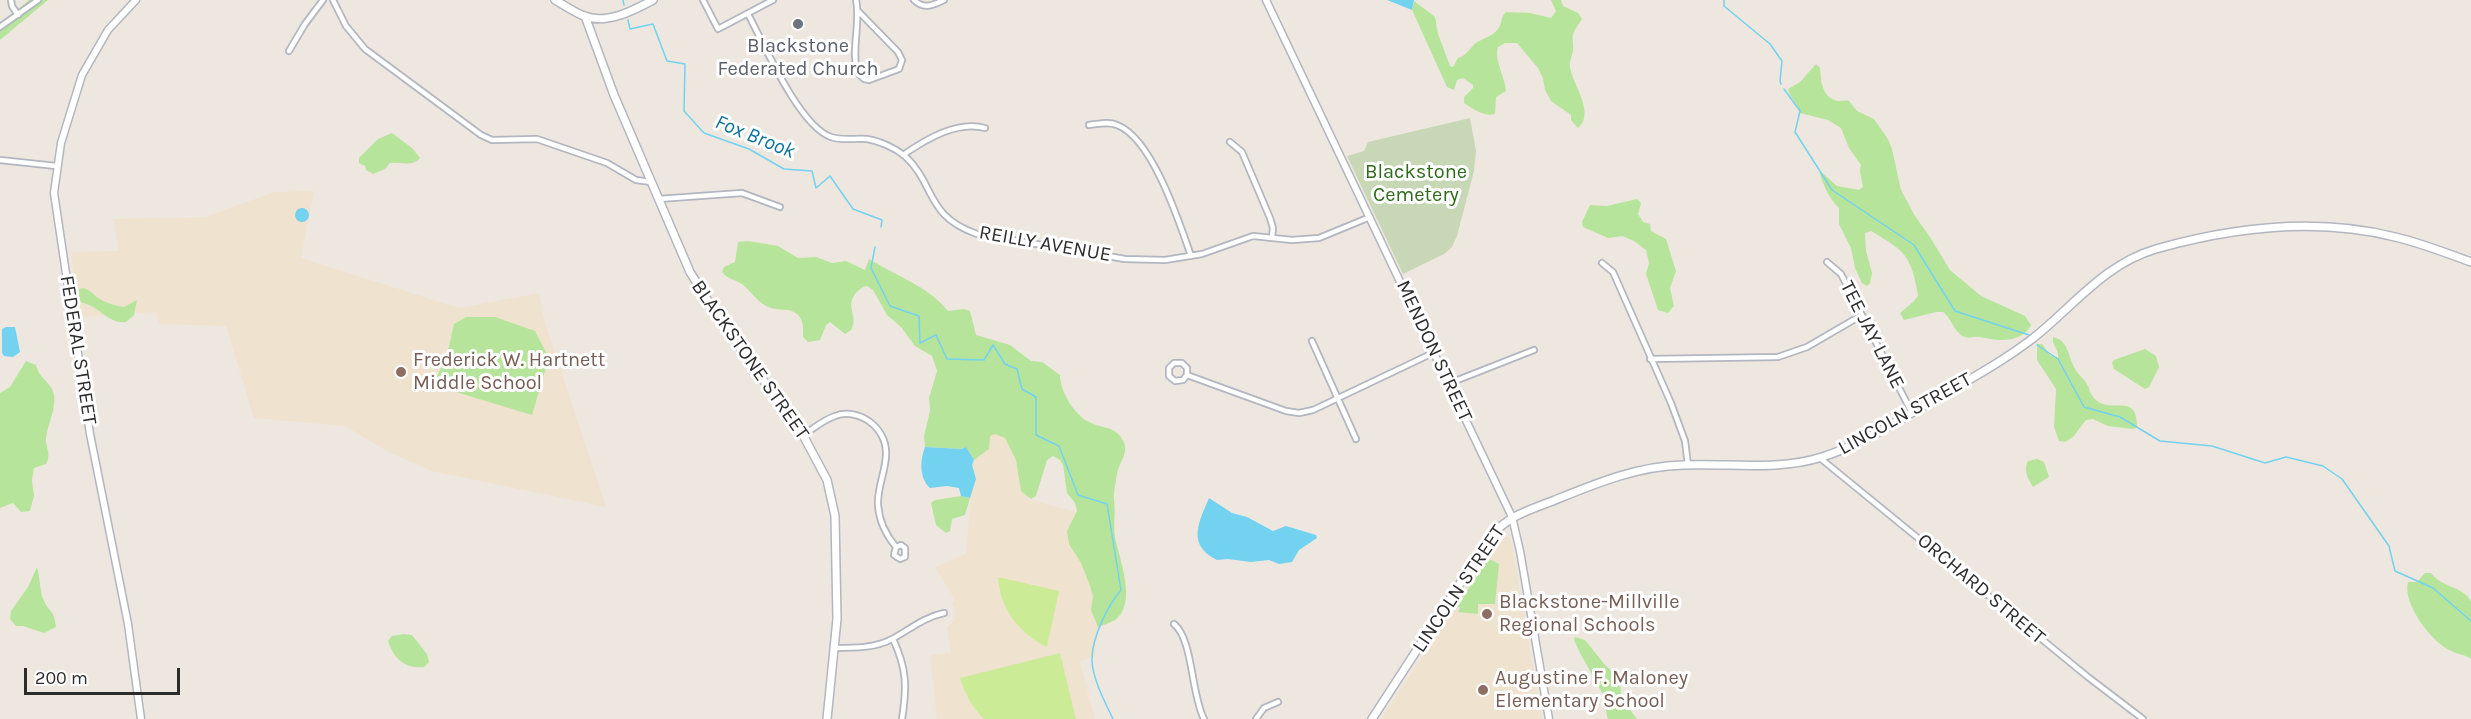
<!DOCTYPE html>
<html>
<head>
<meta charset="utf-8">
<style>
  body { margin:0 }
  #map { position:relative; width:2471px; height:719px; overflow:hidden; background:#eee7df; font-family:Karla,sans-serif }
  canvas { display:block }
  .scale { position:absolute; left:24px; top:668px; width:156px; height:27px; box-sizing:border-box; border:3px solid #2c2c2c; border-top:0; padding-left:8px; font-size:18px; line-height:21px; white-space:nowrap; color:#2c2c2c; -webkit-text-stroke:4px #fff; paint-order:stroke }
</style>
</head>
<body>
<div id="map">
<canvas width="2471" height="719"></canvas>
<div class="scale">200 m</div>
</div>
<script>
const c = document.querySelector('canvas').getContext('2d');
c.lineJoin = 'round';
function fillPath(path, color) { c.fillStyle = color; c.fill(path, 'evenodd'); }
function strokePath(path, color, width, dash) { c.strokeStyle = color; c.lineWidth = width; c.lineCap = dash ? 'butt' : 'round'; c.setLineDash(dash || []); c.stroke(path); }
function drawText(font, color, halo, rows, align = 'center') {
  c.font = font + ' Karla,sans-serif'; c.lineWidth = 6; c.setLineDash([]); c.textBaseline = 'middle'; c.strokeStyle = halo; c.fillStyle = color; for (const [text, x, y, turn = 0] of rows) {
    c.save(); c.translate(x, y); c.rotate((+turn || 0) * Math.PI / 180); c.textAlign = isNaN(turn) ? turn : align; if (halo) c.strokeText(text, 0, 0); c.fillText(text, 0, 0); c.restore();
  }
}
const education = new Path2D(`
  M314 191 301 258 459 308 539 293 544 319 606 507 432 471 390 453 345 426 254 418 226 326 159 324 156 312 79 317 71 252 118 251 114 219 205 217 274 192Z
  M1008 396 1029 499 1108 521 1095 656 1080 661 1095 719H937L930 655 951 653 947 627 954 621 955 609 952 604 954 598 935 567 966 554 971 499 960 405Z
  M1502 535 1510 538 1512 546 1542 719H1381Z`);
const green = new Path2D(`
  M29 0H48L0 40V24Z
  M1551 0H1561L1563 6 1578 13 1582 19C1579 24 1574 30 1573 35 1572 39 1574 45 1573 49 1573 55 1569 61 1570 67 1572 84 1596 113 1578 128L1571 120V115L1551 101 1545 90 1543 78 1538 68 1517 43H1505L1498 47C1494 61 1505 76 1506 91L1496 97 1495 114C1484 117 1473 109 1464 103V97L1473 88V85L1463 78 1457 80 1454 90 1447 87 1412 10 1414 1 1435 17 1438 34 1450 66 1453 67 1458 58C1468 55 1470 47 1477 42 1486 37 1490 38 1498 29 1503 23 1500 17 1506 12L1530 13 1551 18 1556 11Z
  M1816 64 1820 68C1821 81 1822 99 1839 101 1842 101 1846 100 1849 101L1857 111 1874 119 1888 139 1892 149 1901 190 1915 216 1930 237 1950 270 1981 296 2025 316 2031 325C2022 344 1996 341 1980 337 1973 336 1968 340 1961 335 1953 329 1951 318 1943 312H1936L1904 320 1900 313 1913 302 1918 296C1911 255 1906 252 1871 231L1865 233 1866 251 1872 273 1870 283 1867 286 1862 283 1855 268 1851 248 1839 224V208C1829 199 1822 183 1819 170L1837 186 1859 190 1863 187 1860 171 1861 165 1849 148 1841 128 1828 120 1800 113C1797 102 1789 97 1788 89L1800 82Z
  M392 133 412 148 420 158C413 167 400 162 390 163L385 169 373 174 366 170 365 166 359 163V158L378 139Z
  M1637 199 1641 203 1638 214 1643 222 1650 224 1651 231 1666 239 1676 271 1670 288 1674 306 1668 313 1658 310 1646 274 1649 263 1646 250 1634 241 1622 236 1608 238 1583 227 1582 222 1590 205 1607 206Z
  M748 241 778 246 798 258 816 257 832 263 846 261 865 270 869 259C896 276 928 286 948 311L963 309 970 311 976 335 1010 345 1031 361 1042 362 1060 375C1060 392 1075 416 1091 423 1101 428 1112 426 1120 436 1132 451 1120 459 1117 474 1116 481 1113 494 1114 501 1116 513 1113 525 1115 537 1119 559 1138 603 1115 620 1110 623 1103 625 1098 627L1091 610 1093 596 1090 586 1081 563 1069 544 1067 531 1077 511 1075 503 1067 493 1063 465 1060 460 1053 456 1047 460 1036 496 1031 499 1021 491 1016 460 1005 438 995 434 990 436 989 449 974 460 966 447 961 449 925 447 924 436 930 411 929 398 937 371 932 356 915 346 901 327 887 315 873 290 867 286C861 287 859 290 855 294 845 307 859 317 851 330L845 334 830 322 826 325 820 340 808 342 803 337C803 329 804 321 798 315 790 307 780 311 771 308 758 304 752 292 742 284 735 279 728 280 722 272L724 267 735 262 738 242Z
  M83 288C91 290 93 295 100 299 106 303 117 306 124 307L137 300 134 315 126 322C110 324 103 311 89 305 84 303 79 302 74 300L76 290Z
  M466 317H495L535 331 549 358 532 415 433 385 447 355 454 324Z
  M2053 337C2068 340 2068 355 2074 367 2077 374 2085 379 2088 386 2091 392 2088 389 2091 394 2107 420 2137 388 2137 427L2133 429 2108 426 2093 419 2086 420 2073 437 2065 442 2059 441 2054 427 2056 389 2037 360V344H2042L2050 355 2058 358C2060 350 2051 345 2053 337Z
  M2145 349 2156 356 2159 367 2149 387 2145 389 2114 369 2112 363 2114 360Z
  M26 361 36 365C38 376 46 379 52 389 60 404 46 425 46 441 47 450 51 455 46 464L34 468 32 480 34 496 30 511 21 512 13 503 0 508V393L10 387Z
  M2037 459 2044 462 2049 477 2033 487C2028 479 2023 470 2028 461Z
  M961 496 970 498 965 515 952 519 950 531 946 533 936 525 931 503 935 500Z
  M1492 560 1499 564 1495 604H1478V614L1458 612 1460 608 1457 606 1487 561Z
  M37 567C40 576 40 594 44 601 50 614 54 608 56 627L44 633 23 626H16L10 619 11 611 28 587Z
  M2425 573H2431C2442 588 2461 585 2471 601V659C2464 654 2456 654 2449 650 2431 641 2402 603 2408 582H2417Z
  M404 634 412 635 427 654 429 662 424 667C405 669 394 659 388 641L392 636Z
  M1575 637 1585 640 1605 665 1614 673 1619 679 1622 699 1637 719H1608C1605 711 1606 703 1603 695 1594 676 1582 659 1574 640Z`);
const cemetery = new Path2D(`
  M1470 118 1476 151 1474 171 1457 236 1452 247 1444 254 1403 274 1347 156 1364 151 1368 142Z`);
const pitch = new Path2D(`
  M998 577 1059 591 1047 647C1018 633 1000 608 998 577Z
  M1060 653 1076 719H984C972 707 965 694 960 678Z`);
const water = new Path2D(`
  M1387 0H1414L1412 10Z
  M295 215a7 7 0 1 1 14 0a7 7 0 1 1-14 0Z
  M6 327H15L20 352 13 357 4 356 2 353V329Z
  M925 447 961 449 966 447 974 460 972 465 976 479 970 498 961 496 959 488 947 486 930 488C919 478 920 460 925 447Z
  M1209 498 1232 513 1247 517 1273 531 1286 526 1316 535 1317 538 1299 550 1292 562 1279 564 1269 560 1251 562 1228 559 1217 560C1186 545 1199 522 1209 498Z`);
const stream = new Path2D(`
  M623 0 624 5
  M1724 0V6L1770 44 1782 61 1780 81 1781 84
  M628 20 630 29 653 24 667 61 685 64 684 111 704 133 749 149 784 169 812 171 816 188 830 176 853 209 882 220 881 227
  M1784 89 1800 111 1795 132 1832 190 1914 245 1955 311 2029 335
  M875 247 871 268 890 306 919 316 920 343 936 335 947 359 984 360 993 345 1005 364 1017 369 1022 389 1036 397V435L1059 446 1078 495 1107 504 1121 590C1107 606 1091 640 1092 661 1093 680 1105 702 1113 719
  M2037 345 2058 359 2084 407 2120 417 2160 441 2212 446 2265 463 2286 457 2323 466 2342 479 2389 546 2395 571 2433 588 2471 621`);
const minor = new Path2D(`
  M11 0 12 6 18 15
  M333 0 346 26 365 49 481 135 492 140 537 139 607 163 636 180 651 182
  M703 0 718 29 773 0
  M856 0C861 23 851 48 857 72L864 79 869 80 899 69 902 60 898 52 858 11
  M914 0C924 10 933 5 944 0
  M748 14C764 44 799 126 831 137 843 141 855 138 867 139 880 141 895 148 905 156 936 185 925 216 977 234L1125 259 1165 260 1202 254 1253 236 1292 240 1319 238 1370 217
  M0 27 38 0
  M289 51 305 24 323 0
  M1089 125C1099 124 1108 121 1117 125 1152 138 1179 221 1191 256
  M1230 142 1242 152 1270 218 1273 228 1272 237
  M903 155C925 140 957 120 985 128
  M0 160 56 166
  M658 199 742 193 780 207
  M1827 262 1841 274 1912 413
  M1602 263 1613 272 1671 403 1685 441 1688 465
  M1312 341 1356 439
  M1650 359 1778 357 1807 347 1862 315
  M1187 375V368L1182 363H1174L1169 368V376L1175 381 1183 380 1187 375 1286 411 1299 413 1313 410 1435 352
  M1450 383 1534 350
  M803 435C813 429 823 420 835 416 859 407 887 428 886 454 886 471 877 487 878 505 879 520 886 535 896 547L894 555 900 559 905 557V548L901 545 896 547
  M1820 458 2088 677 2143 719
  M1174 624C1193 639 1191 694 1204 719
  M893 639C907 669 907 687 902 719
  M835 648C853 648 876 648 892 639 909 630 924 617 944 613
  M1256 719 1264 708 1278 702`);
const tertiary = new Path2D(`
  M136 0 108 30 82 75 61 143 54 193 90 434 128 624 141 719
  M1266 0 1512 517 1520 551 1549 719`);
const secondary = new Path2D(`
  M555 0C564 5 574 12 584 16 607 25 634 10 653 0
  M585 16 614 95 690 272 722 323 803 435 827 480 835 516 837 619 827 719
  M1372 719 1491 536C1509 515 1530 510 1555 500 1597 483 1638 466 1683 465 1729 463 1778 471 1822 457 1858 446 1890 425 1922 407 1959 385 1998 365 2032 339 2073 307 2104 264 2156 249 2234 227 2316 217 2395 237 2421 243 2446 253 2471 262`);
const markers = [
  [798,24,6,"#6b7280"],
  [401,372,6,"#8d6e63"],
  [1487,614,6,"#8d6e63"],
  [1483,690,6,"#8d6e63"]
];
const worshipNames = [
  ["Blackstone",798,46],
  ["Federated Church",798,69]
];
const parkNames = [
  ["Blackstone",1416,172],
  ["Cemetery",1416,195]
];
const streetNames = [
  ["REILLY AVENUE",1045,244,10],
  ["TEE JAY LANE",1872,335,63],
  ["FEDERAL STREET",78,350,81],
  ["MENDON STREET",1434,351,65],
  ["BLACKSTONE STREET",750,360,55],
  ["LINCOLN STREET",1905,414,-29],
  ["LINCOLN STREET",1459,589,-56],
  ["ORCHARD STREET",1981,589,40]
];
const educationNames = [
  ["Frederick W. Hartnett",413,360],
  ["Middle School",413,383],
  ["Blackstone-Millville",1499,602],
  ["Regional Schools",1499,625],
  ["Augustine F. Maloney",1495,678],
  ["Elementary School",1495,701]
];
const waterNames = [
  ["Fox Brook",755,137,22]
];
fillPath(education, '#efe3cf');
fillPath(green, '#b7e49b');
fillPath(cemetery, '#c8d8b6');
fillPath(pitch, '#cbeb97');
fillPath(water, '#72d2f0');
strokePath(stream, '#72d2f0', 1.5);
strokePath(minor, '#b2b6c0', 8);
strokePath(tertiary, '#b2b6c0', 9);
strokePath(secondary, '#b2b6c0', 10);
strokePath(minor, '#fff', 4.5);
strokePath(tertiary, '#fff', 6);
strokePath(secondary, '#fff', 7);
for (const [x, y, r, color] of markers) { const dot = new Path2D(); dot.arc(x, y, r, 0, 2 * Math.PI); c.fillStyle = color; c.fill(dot); strokePath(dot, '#fff', 2); }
drawText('20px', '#5b616d', '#fff', worshipNames);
drawText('20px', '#2e6b1a', '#fff', parkNames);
drawText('20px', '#2c2c2c', '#fff', streetNames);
drawText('20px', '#785e54', '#fff', educationNames, 'left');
drawText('italic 21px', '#0d72a0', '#fff', waterNames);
</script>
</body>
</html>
